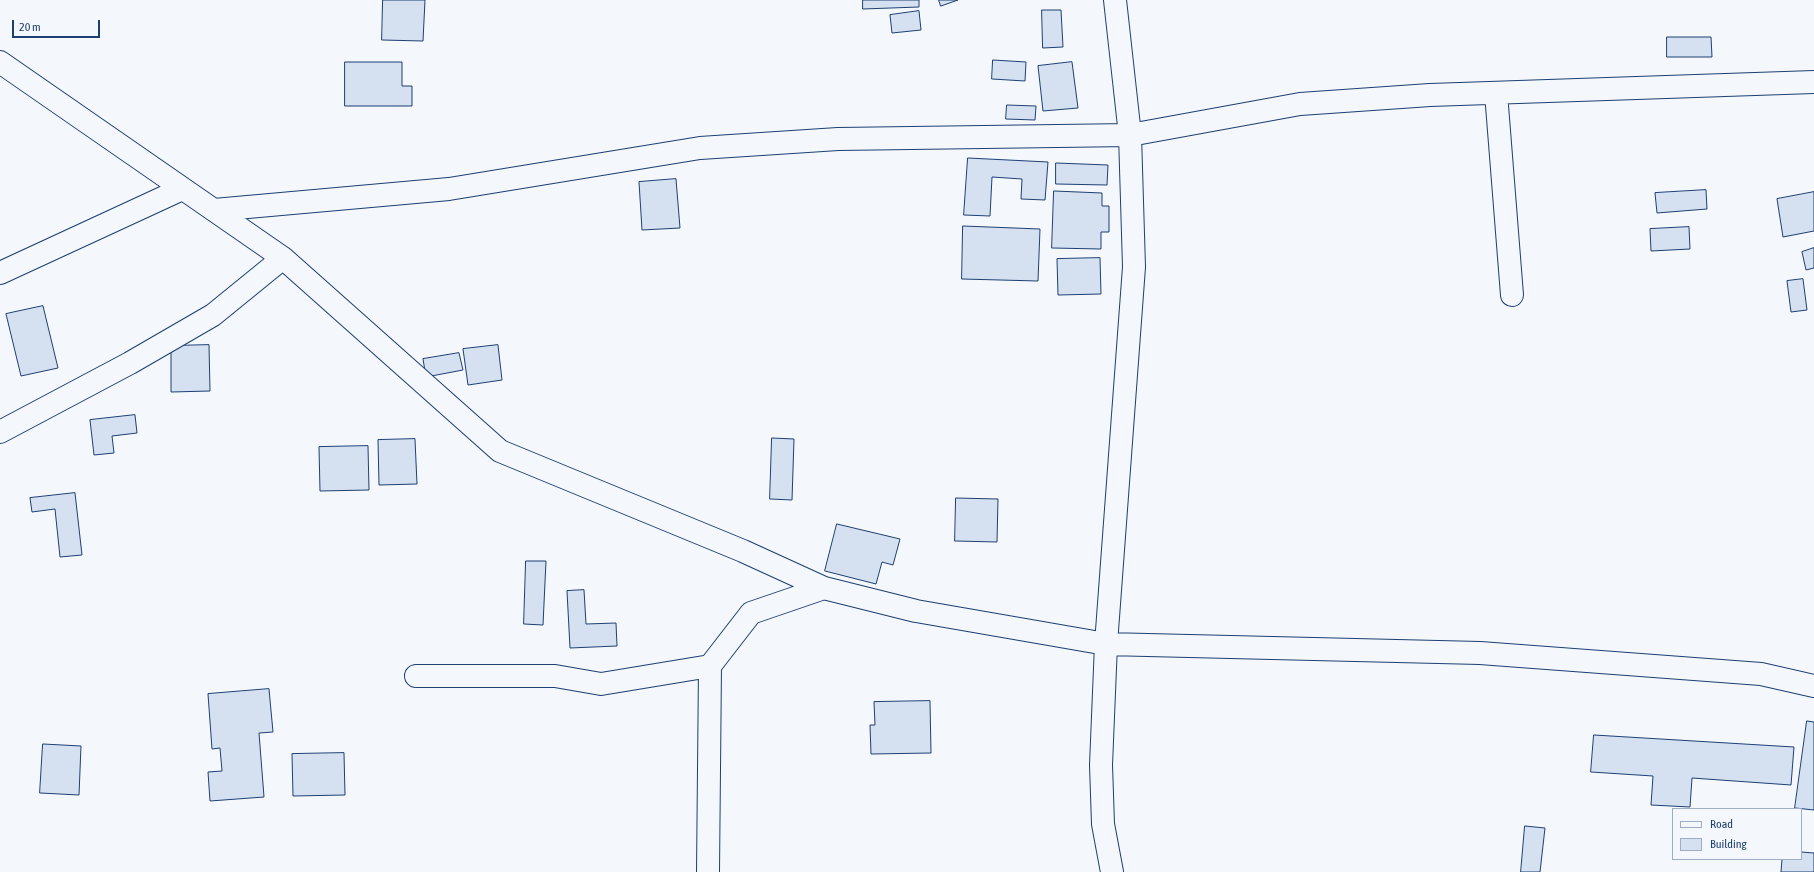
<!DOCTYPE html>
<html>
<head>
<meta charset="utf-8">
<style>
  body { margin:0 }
  #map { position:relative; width:1814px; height:872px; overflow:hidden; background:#f4f7fb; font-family:"Asap Condensed",sans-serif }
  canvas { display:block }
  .legend { position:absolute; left:1672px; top:808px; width:130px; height:52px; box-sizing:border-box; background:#f4f7fb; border:1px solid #9eadc5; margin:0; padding:5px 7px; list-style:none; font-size:12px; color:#1d3f73 }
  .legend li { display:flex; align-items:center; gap:8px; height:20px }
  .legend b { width:20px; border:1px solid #9eadc5 }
  .scale { position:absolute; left:12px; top:20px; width:88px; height:18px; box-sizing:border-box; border:2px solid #1d3f73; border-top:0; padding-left:5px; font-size:12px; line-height:14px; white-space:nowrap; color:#1d3f73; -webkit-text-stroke:3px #f4f7fb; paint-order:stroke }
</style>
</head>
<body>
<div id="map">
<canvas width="1814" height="872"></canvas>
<ul class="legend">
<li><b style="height:5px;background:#f4f7fb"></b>Road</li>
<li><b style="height:11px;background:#d5e0f0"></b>Building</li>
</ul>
<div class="scale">20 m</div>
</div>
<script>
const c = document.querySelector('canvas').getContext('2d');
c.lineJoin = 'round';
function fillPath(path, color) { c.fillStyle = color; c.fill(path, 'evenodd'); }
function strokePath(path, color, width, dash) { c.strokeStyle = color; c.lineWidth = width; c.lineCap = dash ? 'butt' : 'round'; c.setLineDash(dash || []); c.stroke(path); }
const building = new Path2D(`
  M383 0H425L423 41 382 40Z
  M863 0H919V7L863 9Z
  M939 0H958L941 6Z
  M1042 10H1061L1063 47 1043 48Z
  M919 11 921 30 892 33 890 15Z
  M1667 37H1711L1712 57H1667Z
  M993 60 1026 62 1025 81 992 79Z
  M345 62H402V86H412V106H345Z
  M1072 62 1078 108 1043 111 1038 66Z
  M1007 105 1036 106 1035 120 1006 119Z
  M968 158 1048 162 1045 200 1021 199 1022 179 992 177 990 216 964 215Z
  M1056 163 1108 165 1107 185 1056 184Z
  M676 179 680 228 642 230 639 182Z
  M1706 190 1707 209 1657 213 1655 193Z
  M1054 191 1102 193V206H1109V232H1101V249L1052 248Z
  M1814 192V231L1783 237 1777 199Z
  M963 226 1040 229 1038 281 962 279Z
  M1689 227 1690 249 1651 251 1650 229Z
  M1814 248V268L1806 270 1802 252Z
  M1100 258 1101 294 1058 295 1057 259Z
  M1803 279 1807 310 1791 312 1787 281Z
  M43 306 58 368 21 376 6 314Z
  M209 345 210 391 171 392V346Z
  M498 345 502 380 468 385 463 349Z
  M459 353 463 370 426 377 423 359Z
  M135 415 137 433 112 436 114 453 94 455 90 420Z
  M772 438 794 439 792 500 770 499Z
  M415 439 417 484 379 485 378 440Z
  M368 446 369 490 320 491 319 447Z
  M75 493 82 555 60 557 55 509 32 512 30 498Z
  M956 498 998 499 997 542 955 541Z
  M837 524 900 539 893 565 882 562 876 584 825 571Z
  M526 561H546L543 625 524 624Z
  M584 590 586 624 616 623 617 646 570 648 567 591Z
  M269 689 273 732 259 733 264 797 210 801 208 772 222 771 220 748 212 749 208 694Z
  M930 701 931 753 871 754 870 725H875L874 702Z
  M1807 721 1814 722V810L1795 808Z
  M1594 735 1794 747 1791 785 1692 778 1690 807 1651 805 1653 776 1591 772Z
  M43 744 81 746 79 795 40 793Z
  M344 753 345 795 293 796 292 754Z
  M1525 826 1545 828 1540 872H1521Z
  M1801 852 1814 853V872H1781L1782 859H1801Z`);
const minor = new Path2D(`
  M0 62 283 258 500 451 743 551 824 588 916 611 1106 644 1480 653 1761 674 1814 686
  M1496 93 1512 295
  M214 210 449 189 700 148 838 139 1130 135 1300 104 1430 95 1814 82
  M0 273 182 189
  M0 432 130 363 213 315 283 258
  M416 676H555L601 684 710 666
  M708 872 710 666 751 613 824 588
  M1112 872 1103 824 1101 765 1106 644 1134 267 1130 135 1115 0`);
fillPath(building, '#d5e0f0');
strokePath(building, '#1d3f73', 1);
strokePath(minor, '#1d3f73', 24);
strokePath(minor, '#f4f7fb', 22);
</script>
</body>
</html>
